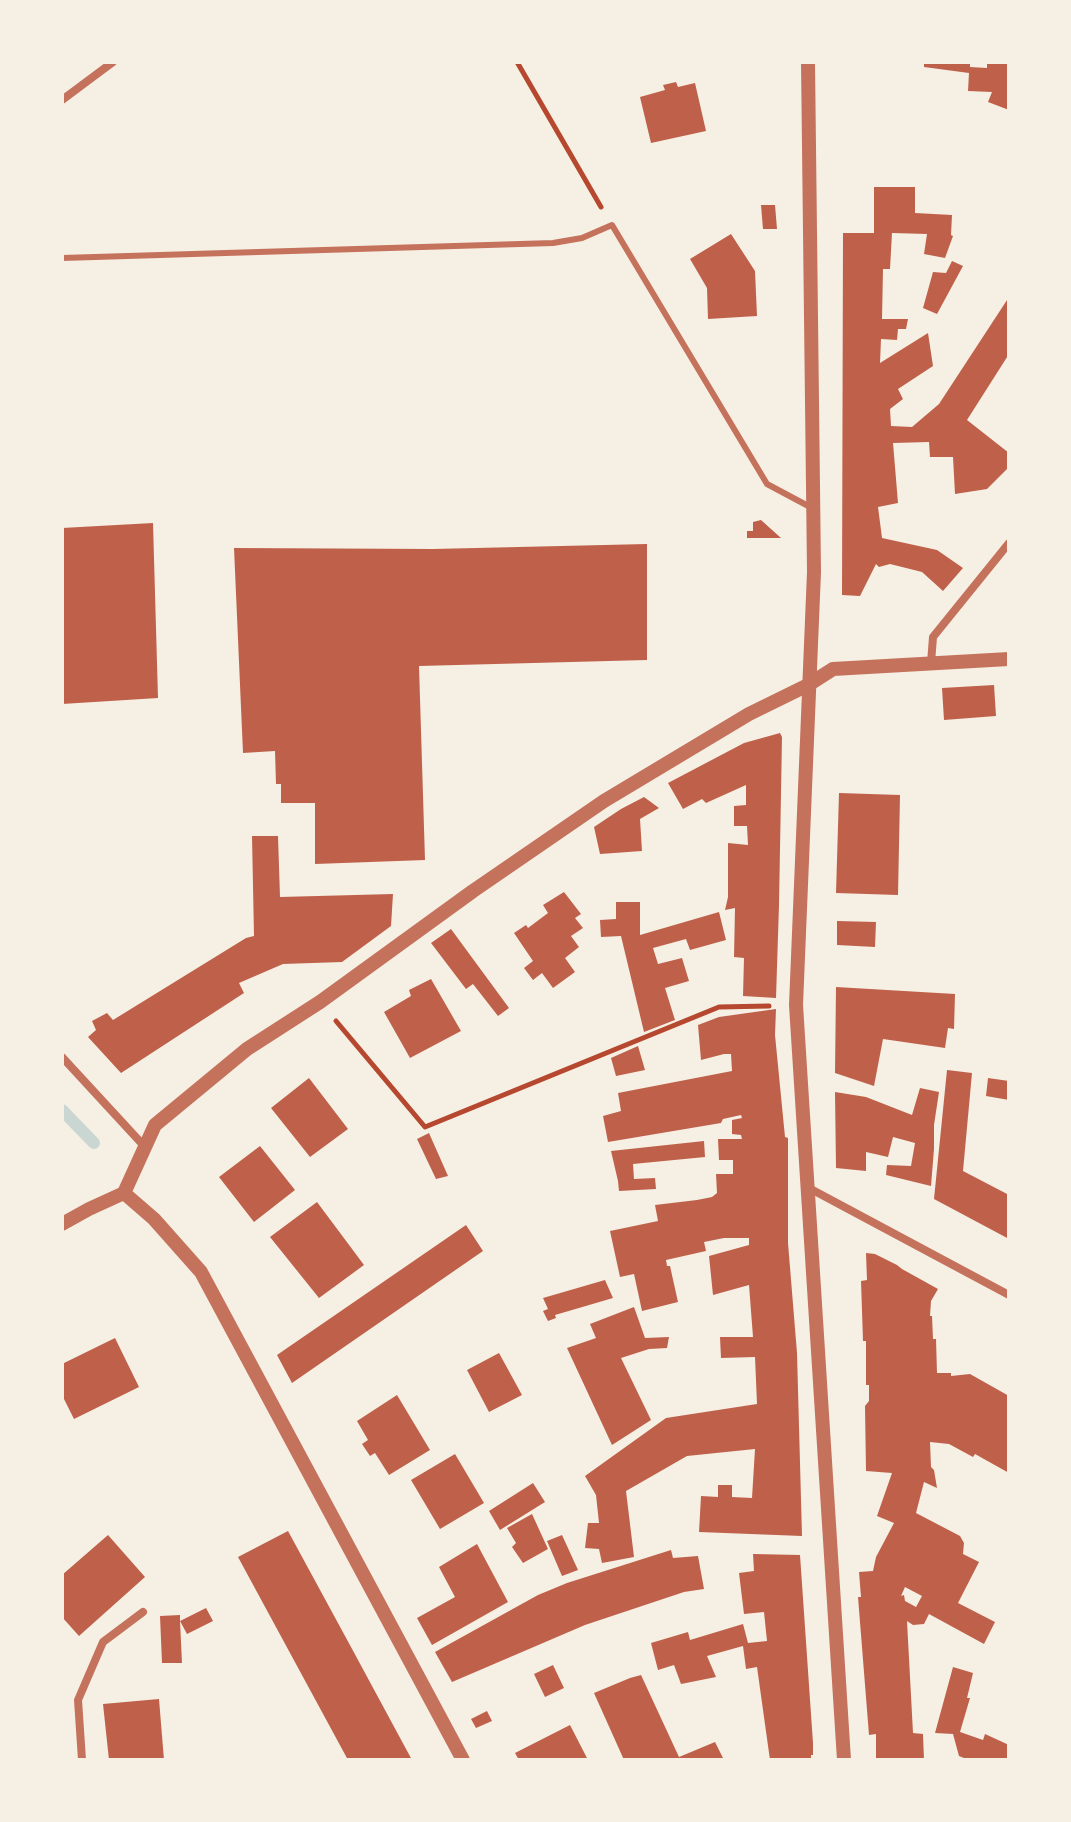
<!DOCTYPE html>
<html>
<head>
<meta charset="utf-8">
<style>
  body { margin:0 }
  #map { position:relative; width:1071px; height:1822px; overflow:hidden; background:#f6efe4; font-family:Spectral,serif }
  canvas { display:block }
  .frame { position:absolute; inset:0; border:64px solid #f6efe4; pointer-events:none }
</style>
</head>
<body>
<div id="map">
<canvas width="1071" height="1822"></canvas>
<div class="frame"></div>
</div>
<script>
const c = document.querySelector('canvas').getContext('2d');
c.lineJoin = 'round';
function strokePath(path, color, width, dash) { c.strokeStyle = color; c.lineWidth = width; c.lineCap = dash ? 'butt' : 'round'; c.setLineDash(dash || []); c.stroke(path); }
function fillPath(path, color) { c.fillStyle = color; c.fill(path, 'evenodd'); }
const stream = new Path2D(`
  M62 1110 94 1143`);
const building = new Path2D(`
  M924 62H970V67L987 68V62H1009V110L988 102 992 92 968 91 969 73 924 67Z
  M676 82 678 87 695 83 706 131 651 143 640 97 665 90 663 85Z
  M874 187H915V213L952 215 951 235 953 236 945 258 924 254 927 234 892 233 890 269H883L882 319H908L906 329H898L897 340 881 339 880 363 928 333 933 366 898 389 903 399 890 409 891 426 912 427 939 404 1009 297V354L967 420 1009 453V467L987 489 955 494 953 457H930L929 442 893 443 898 503 878 507 882 538 937 550 963 568 943 591 922 572 890 564 879 567 876 564 860 596 842 595 843 233H874Z
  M761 205H775L777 229H763Z
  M731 234 755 271 757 316 708 319 707 288 690 259Z
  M952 261 963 266 937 314 923 308 933 272 946 273Z
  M761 520 781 538H747V531H753V522Z
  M153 523 158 698 62 704V528Z
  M647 544V660L419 666 425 860 315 864V803H281V784H276L275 751 243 753 234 548 433 549Z
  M994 685 996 716 944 720 942 688Z
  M780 733 782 737 779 905 776 998 743 996 744 958 734 957 735 908 725 910 728 897V843L748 845 747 826H734V806L746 805V785L706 803 702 799 683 809 668 783 744 743Z
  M839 793 900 795 898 895 836 893Z
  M644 797 659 808 640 819 642 851 600 854 594 827 621 809Z
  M252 836H278L280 897 393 894 391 926 342 962 283 964 239 983 244 993 121 1073 88 1037 96 1030 92 1021 107 1013 113 1020 246 938 254 936Z
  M564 892 581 914 575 918 583 928 571 936 579 947 565 958 575 972 553 988 542 973 533 980 524 968 533 961 514 933 526 925 528 928 548 913 543 905Z
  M616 902H640V935L719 912 726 940 690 950 686 939 653 948 658 964 682 958 689 981 665 988 675 1020 644 1032 621 936 601 937 600 920 616 919Z
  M837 921 876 922 875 947 837 945Z
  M451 929 509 1008 498 1016 473 984 466 989 431 943Z
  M431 979 461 1031 410 1058 384 1012 411 996 409 990Z
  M836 987 955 994 954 1029 948 1028 945 1048 883 1039 874 1086 835 1073Z
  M776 1009 775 1035 785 1137 788 1138V1243L797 1353 802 1536 699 1532 701 1496 718 1497V1485H732V1497L752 1498 755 1449 687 1456 626 1491 634 1557 602 1563 599 1549 585 1548 588 1523H599L596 1495 585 1476 666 1418 757 1404 755 1357 721 1358 720 1337H753L749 1285 713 1295 709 1256 749 1245V1238H724L704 1242 706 1251 666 1260 667 1266H670L678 1302 642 1311 634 1274 620 1277 610 1231 658 1221 655 1205 697 1200 712 1197 717 1193 716 1174H733V1160H719L718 1139H742L741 1135 732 1134V1120L742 1118 741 1115 723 1119 721 1123 608 1142 603 1116 621 1111 618 1093 732 1071 731 1054H724L701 1060 698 1025 719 1017Z
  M638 1046 645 1070 616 1076 611 1058Z
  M947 1070 972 1073 963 1171 1009 1195V1239L934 1199Z
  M309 1078 348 1129 310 1157 271 1108Z
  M988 1078 1009 1081V1100L986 1096Z
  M920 1088 939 1092 934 1125V1149L931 1186 886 1175 887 1165 911 1166 915 1143 893 1137 888 1157 866 1152V1171L836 1168 835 1092 866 1097 912 1115Z
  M429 1133 448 1176 436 1179 417 1139Z
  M704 1141 705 1157 633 1164 634 1179 655 1178 656 1189 619 1191 618 1181 611 1151Z
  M260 1146 295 1190 254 1222 219 1177Z
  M317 1202 364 1265 319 1298 270 1237Z
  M466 1225 483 1251 292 1383 277 1355Z
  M866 1253 875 1254 897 1265 902 1269 938 1289 931 1301 930 1316H932L933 1339H936L937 1373H951V1376L970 1374 1009 1396V1473L975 1454 973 1457 949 1444 930 1442 931 1467 934 1470 937 1488 924 1482 916 1513 960 1536 964 1543 963 1554 979 1562 958 1603 995 1622 984 1644 929 1614 924 1624 913 1625 907 1621 913 1733 923 1734 924 1760H876V1734L869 1735 858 1597H861L859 1572 873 1571 876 1557 894 1523 877 1516 892 1473 866 1471 865 1406 869 1401V1385H866V1341H863L861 1281 867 1280ZM905 1587 922 1596 916 1607 905 1601 904 1595 901 1596Z
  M605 1280 613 1298 555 1315 556 1318 548 1321 543 1311 548 1309 543 1298Z
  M634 1307 645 1338 669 1337 667 1348 649 1349 621 1358 651 1420 612 1445 567 1348 596 1338 590 1324Z
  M115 1338 139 1387 74 1419 62 1395V1364Z
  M499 1353 522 1395 489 1412 467 1370Z
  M397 1395 430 1450 389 1475 375 1453 370 1456 362 1444 368 1440 357 1421Z
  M455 1454 484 1503 440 1529 411 1480Z
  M533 1483 545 1502 500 1530 489 1511Z
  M532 1514 548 1549 523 1563 512 1547 516 1543 507 1528Z
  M288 1531 351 1647 412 1760H348L238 1557Z
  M108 1535 145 1577 79 1636 62 1617V1575Z
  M562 1535 578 1570 562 1576 547 1541Z
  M477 1544 508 1602 432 1645 417 1618 455 1597 439 1567Z
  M671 1550 673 1558 698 1556 704 1589 684 1592 585 1625 452 1682 435 1652 538 1595 567 1583Z
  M753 1554 800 1555 813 1743V1755H811V1760H770L757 1667 746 1669 743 1646 707 1656 716 1677 681 1684 674 1665 658 1670 651 1643 688 1632 690 1640 743 1624 748 1643 767 1641 764 1612 744 1614 739 1573 754 1571Z
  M206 1608 213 1621 187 1634 180 1621 182 1663H162L160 1616 180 1615V1621Z
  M553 1665 564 1688 545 1697 534 1674Z
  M953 1667 973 1673 967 1698H970L960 1732 983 1740 985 1734 1009 1745V1760H969L959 1756 953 1734 935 1733Z
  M641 1675 679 1757 715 1742 724 1760H624L594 1693 630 1678Z
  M159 1699 164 1760H109L103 1704Z
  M487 1711 492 1721 476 1728 471 1719Z
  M570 1725 588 1760H519L515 1753Z`);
const path = new Path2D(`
  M517 62 601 207
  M336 1021 425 1127 719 1007 769 1006`);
const service = new Path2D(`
  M62 258 553 243 582 238 612 225 767 484 812 508`);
const minor = new Path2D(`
  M62 100 113 62
  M931 663 933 637 1009 543
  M62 1057 145 1147
  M807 1187 1009 1295
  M82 1760 78 1700 103 1642 143 1612`);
const tertiary = new Path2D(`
  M808 62 814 572 796 1005 844 1760
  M124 1193 154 1219 201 1272 463 1760
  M62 1224 89 1209 124 1193 155 1125 247 1049 320 1002 473 891 604 801 749 714 808 685 833 669 1009 659`);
strokePath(stream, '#c9d6d2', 12);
fillPath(building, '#bf614a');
strokePath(path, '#b5482f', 5);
strokePath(service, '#c5725c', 6);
strokePath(minor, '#c5725c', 8);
strokePath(tertiary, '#c5725c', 14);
</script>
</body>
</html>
